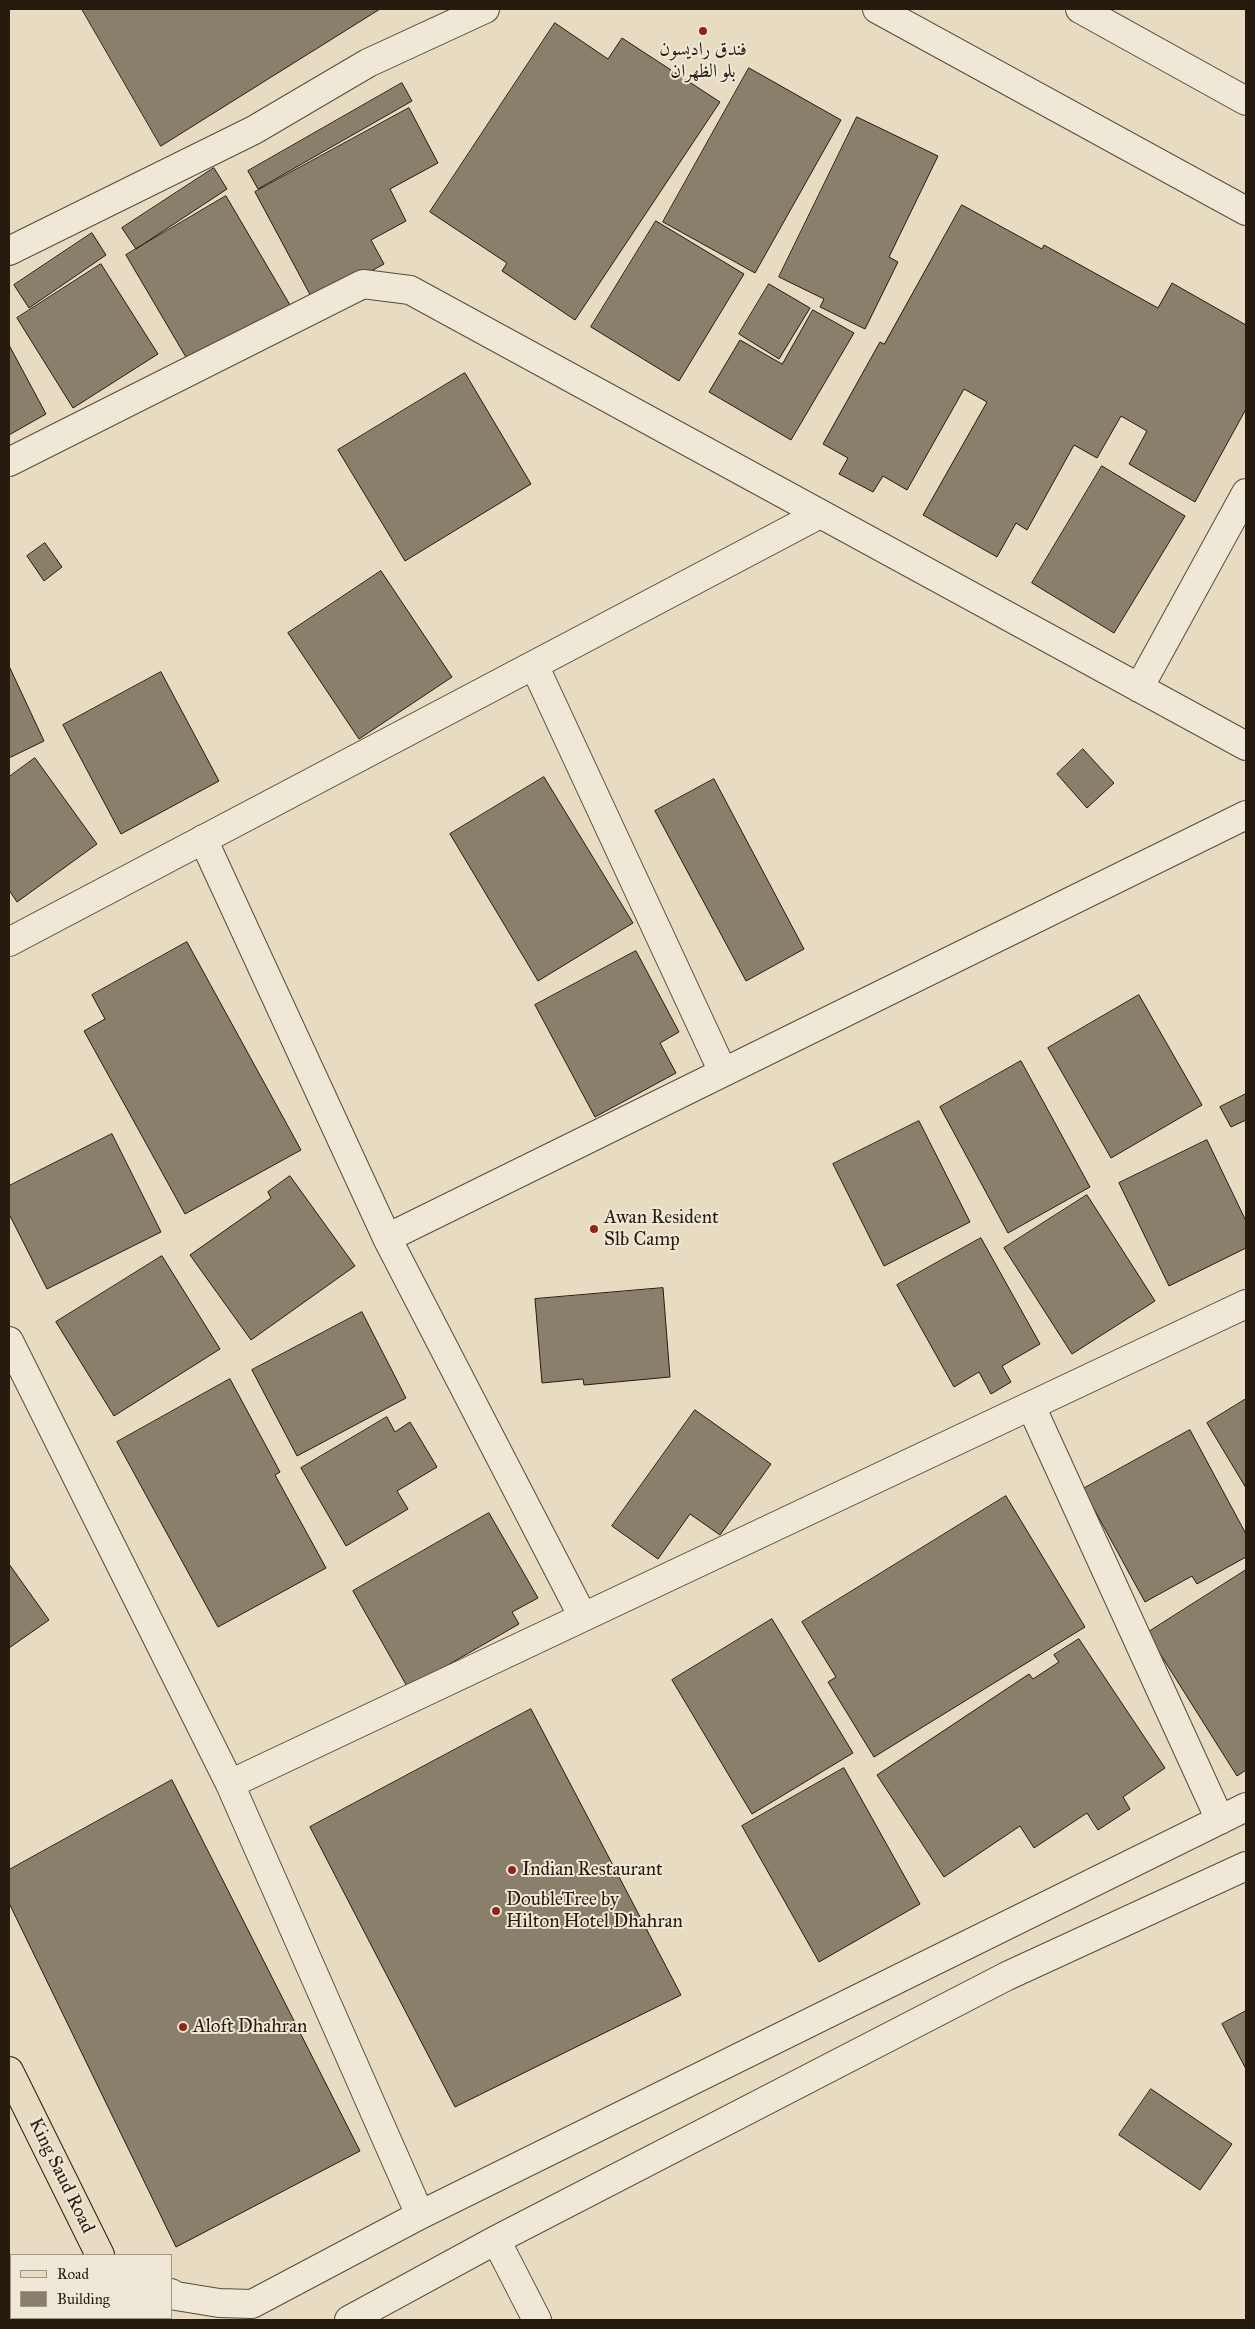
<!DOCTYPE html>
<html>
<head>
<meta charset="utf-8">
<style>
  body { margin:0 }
  #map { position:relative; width:1255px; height:2329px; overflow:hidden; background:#e7dcc1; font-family:"IM FELL Great Primer",serif }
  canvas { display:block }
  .frame { position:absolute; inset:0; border:10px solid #261b0e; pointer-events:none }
  .legend { position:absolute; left:10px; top:2254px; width:162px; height:65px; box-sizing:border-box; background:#efe8d7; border:1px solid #9f9687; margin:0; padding:6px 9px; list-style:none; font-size:15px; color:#261b0e }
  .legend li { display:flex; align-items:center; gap:10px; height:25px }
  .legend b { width:25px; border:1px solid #9f9687 }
</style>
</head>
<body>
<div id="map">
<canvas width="1255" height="2329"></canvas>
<div class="frame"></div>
<ul class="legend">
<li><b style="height:6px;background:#e7dcc1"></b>Road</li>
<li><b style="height:14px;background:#8a7f6b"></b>Building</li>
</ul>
</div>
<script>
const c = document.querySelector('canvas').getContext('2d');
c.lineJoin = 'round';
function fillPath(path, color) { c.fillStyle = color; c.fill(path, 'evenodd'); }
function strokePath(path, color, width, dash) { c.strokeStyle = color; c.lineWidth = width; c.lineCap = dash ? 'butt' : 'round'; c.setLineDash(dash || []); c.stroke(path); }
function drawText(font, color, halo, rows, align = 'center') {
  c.font = font + ' "IM FELL Great Primer",Amiri,serif'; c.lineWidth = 4; c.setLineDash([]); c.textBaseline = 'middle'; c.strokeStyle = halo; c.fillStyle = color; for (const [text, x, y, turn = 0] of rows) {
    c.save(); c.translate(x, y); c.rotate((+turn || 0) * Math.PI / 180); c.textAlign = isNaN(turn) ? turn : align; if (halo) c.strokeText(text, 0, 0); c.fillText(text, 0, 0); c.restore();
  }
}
const building = new Path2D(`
  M82 9H380L161 146Z
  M555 23 608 59 622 38 720 102 575 320 502 271 507 263 430 212Z
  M749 68 841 120 755 273 663 222Z
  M402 83 412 101 258 189 248 171Z
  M409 108 438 163 390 189 406 221 371 240 384 264 314 302 255 192Z
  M857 117 938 156 889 257 898 262 865 329 820 307 824 299 779 277Z
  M214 168 227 189 136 249 122 228Z
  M226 196 290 305 190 364 126 255Z
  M962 205 1042 249 1044 245 1158 308 1172 283 1246 325V409L1195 502 1129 464 1147 431 1121 416 1097 458 1074 445 1027 530 1016 523 997 557 923 515 987 402 964 389 907 490 883 476 873 492 839 474 848 458 823 444 880 342 884 344Z
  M656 221 744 274 679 381 591 327Z
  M92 233 106 255 29 308 14 285Z
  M101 264 158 354 73 408 17 318Z
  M769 284 810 308 779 359 739 334Z
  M813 310 854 333 791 440 709 392 740 340 782 364Z
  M9 345 46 414 9 435Z
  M465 373 531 484 405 561 338 450Z
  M1102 466 1185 516 1114 633 1032 583Z
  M45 543 62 567 44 581 27 556Z
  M381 571 452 677 359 739 288 633Z
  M9 666 44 741 9 758Z
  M161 672 219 781 121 834 63 725Z
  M1083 749 1114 783 1087 808 1057 774Z
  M35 758 97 844 17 902 9 890V777Z
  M544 777 633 923 538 981 450 834Z
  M714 779 804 949 746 981 655 811Z
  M187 942 301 1150 185 1214 84 1031 105 1019 92 995Z
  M636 951 679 1032 660 1043 676 1073 595 1117 535 1005Z
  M1139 995 1202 1105 1111 1158 1048 1048Z
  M1021 1061 1090 1187 1008 1233 940 1107Z
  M1246 1094V1120L1231 1127 1220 1107Z
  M919 1121 970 1222 884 1266 833 1164Z
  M112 1134 161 1232 47 1289 9 1214V1186Z
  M1207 1140 1246 1221V1248L1169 1286 1119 1183Z
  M290 1176 355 1266 251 1340 190 1255 271 1198 268 1192Z
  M1087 1195 1155 1301 1072 1354 1004 1248Z
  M981 1238 1040 1344 1002 1366 1011 1382 991 1394 979 1372 954 1387 897 1285Z
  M162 1256 220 1349 114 1416 56 1322Z
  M663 1288 670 1377 584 1385 583 1379 542 1383 535 1299Z
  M362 1312 406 1398 297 1456 252 1370Z
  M230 1379 280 1472 275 1475 326 1568 218 1627 117 1442Z
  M1246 1399V1488L1207 1423Z
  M695 1410 771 1464 720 1535 690 1514 658 1559 612 1526Z
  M387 1417 395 1432 410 1422 437 1467 397 1491 408 1509 346 1546 301 1468Z
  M1190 1430 1246 1534V1557L1197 1584 1192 1576 1145 1602 1083 1489Z
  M1006 1496 1085 1627 874 1757 828 1682 836 1677 802 1622Z
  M489 1513 538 1598 512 1612 519 1624 408 1688 353 1591Z
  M9 1564 49 1620 9 1648Z
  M1246 1570V1770L1237 1776 1147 1633Z
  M772 1619 853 1753 752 1814 672 1680Z
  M1079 1639 1165 1768 1123 1797 1130 1809 1098 1830 1087 1813 1034 1848 1020 1826 944 1877 877 1775 1029 1674 1033 1679 1059 1662 1054 1655Z
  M531 1709 681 1995 455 2107 310 1827Z
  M844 1768 920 1904 819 1962 742 1826Z
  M172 1780 360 2151 176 2247 9 1903V1870Z
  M1246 2011V2069L1222 2024Z
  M1151 2089 1232 2144 1200 2190 1119 2135Z`);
const minor = new Path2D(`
  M877 9 1246 211
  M1080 9 1246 101
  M9 251 254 130 368 63 485 9
  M9 462 363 284 410 290 1246 746
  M534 665 723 1072
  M1139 688 1246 493
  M203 839 387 1238 583 1617
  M9 942 820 514
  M387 1238 1246 815
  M9 1341 230 1784 420 2215
  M1031 1406 1220 1820
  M230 1784 1246 1304
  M496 2240 537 2320
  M171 2293 176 2296 219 2303 252 2304 420 2215 1246 1807
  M349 2320 496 2240 1007 1976 1246 1866`);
const major = new Path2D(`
  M9 2071 100 2255
  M9 2284 11 2289
  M25 2318 26 2320
  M127 2318 128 2320`);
const markers = [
  [703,31,5,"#8f2418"],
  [594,1229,5,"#8f2418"],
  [512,1870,5,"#8f2418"],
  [496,1911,5,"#8f2418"],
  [183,2027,5,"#8f2418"]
];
const poiNames = [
  ["فندق راديسون",703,50,"center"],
  ["بلو الظهران",703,72,"center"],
  ["Awan Resident",604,1218],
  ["Slb Camp",604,1240],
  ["Indian Restaurant",522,1870],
  ["DoubleTree by",506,1900],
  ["Hilton Hotel Dhahran",506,1922],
  ["Aloft Dhahran",193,2027]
];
const streetNames = [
  ["King Saud Road",61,2176,64]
];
fillPath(building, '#8a7f6b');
strokePath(building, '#261b0e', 1);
strokePath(minor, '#564b3b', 30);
strokePath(major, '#261b0e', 30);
strokePath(minor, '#efe8d7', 28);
strokePath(major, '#e7dcc1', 28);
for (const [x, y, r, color] of markers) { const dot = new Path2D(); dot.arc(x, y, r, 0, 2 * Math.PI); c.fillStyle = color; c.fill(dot); strokePath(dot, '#efe8d7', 2); }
drawText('19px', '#261b0e', '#efe8d7', poiNames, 'left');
drawText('19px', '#261b0e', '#efe8d7', streetNames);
</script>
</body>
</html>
